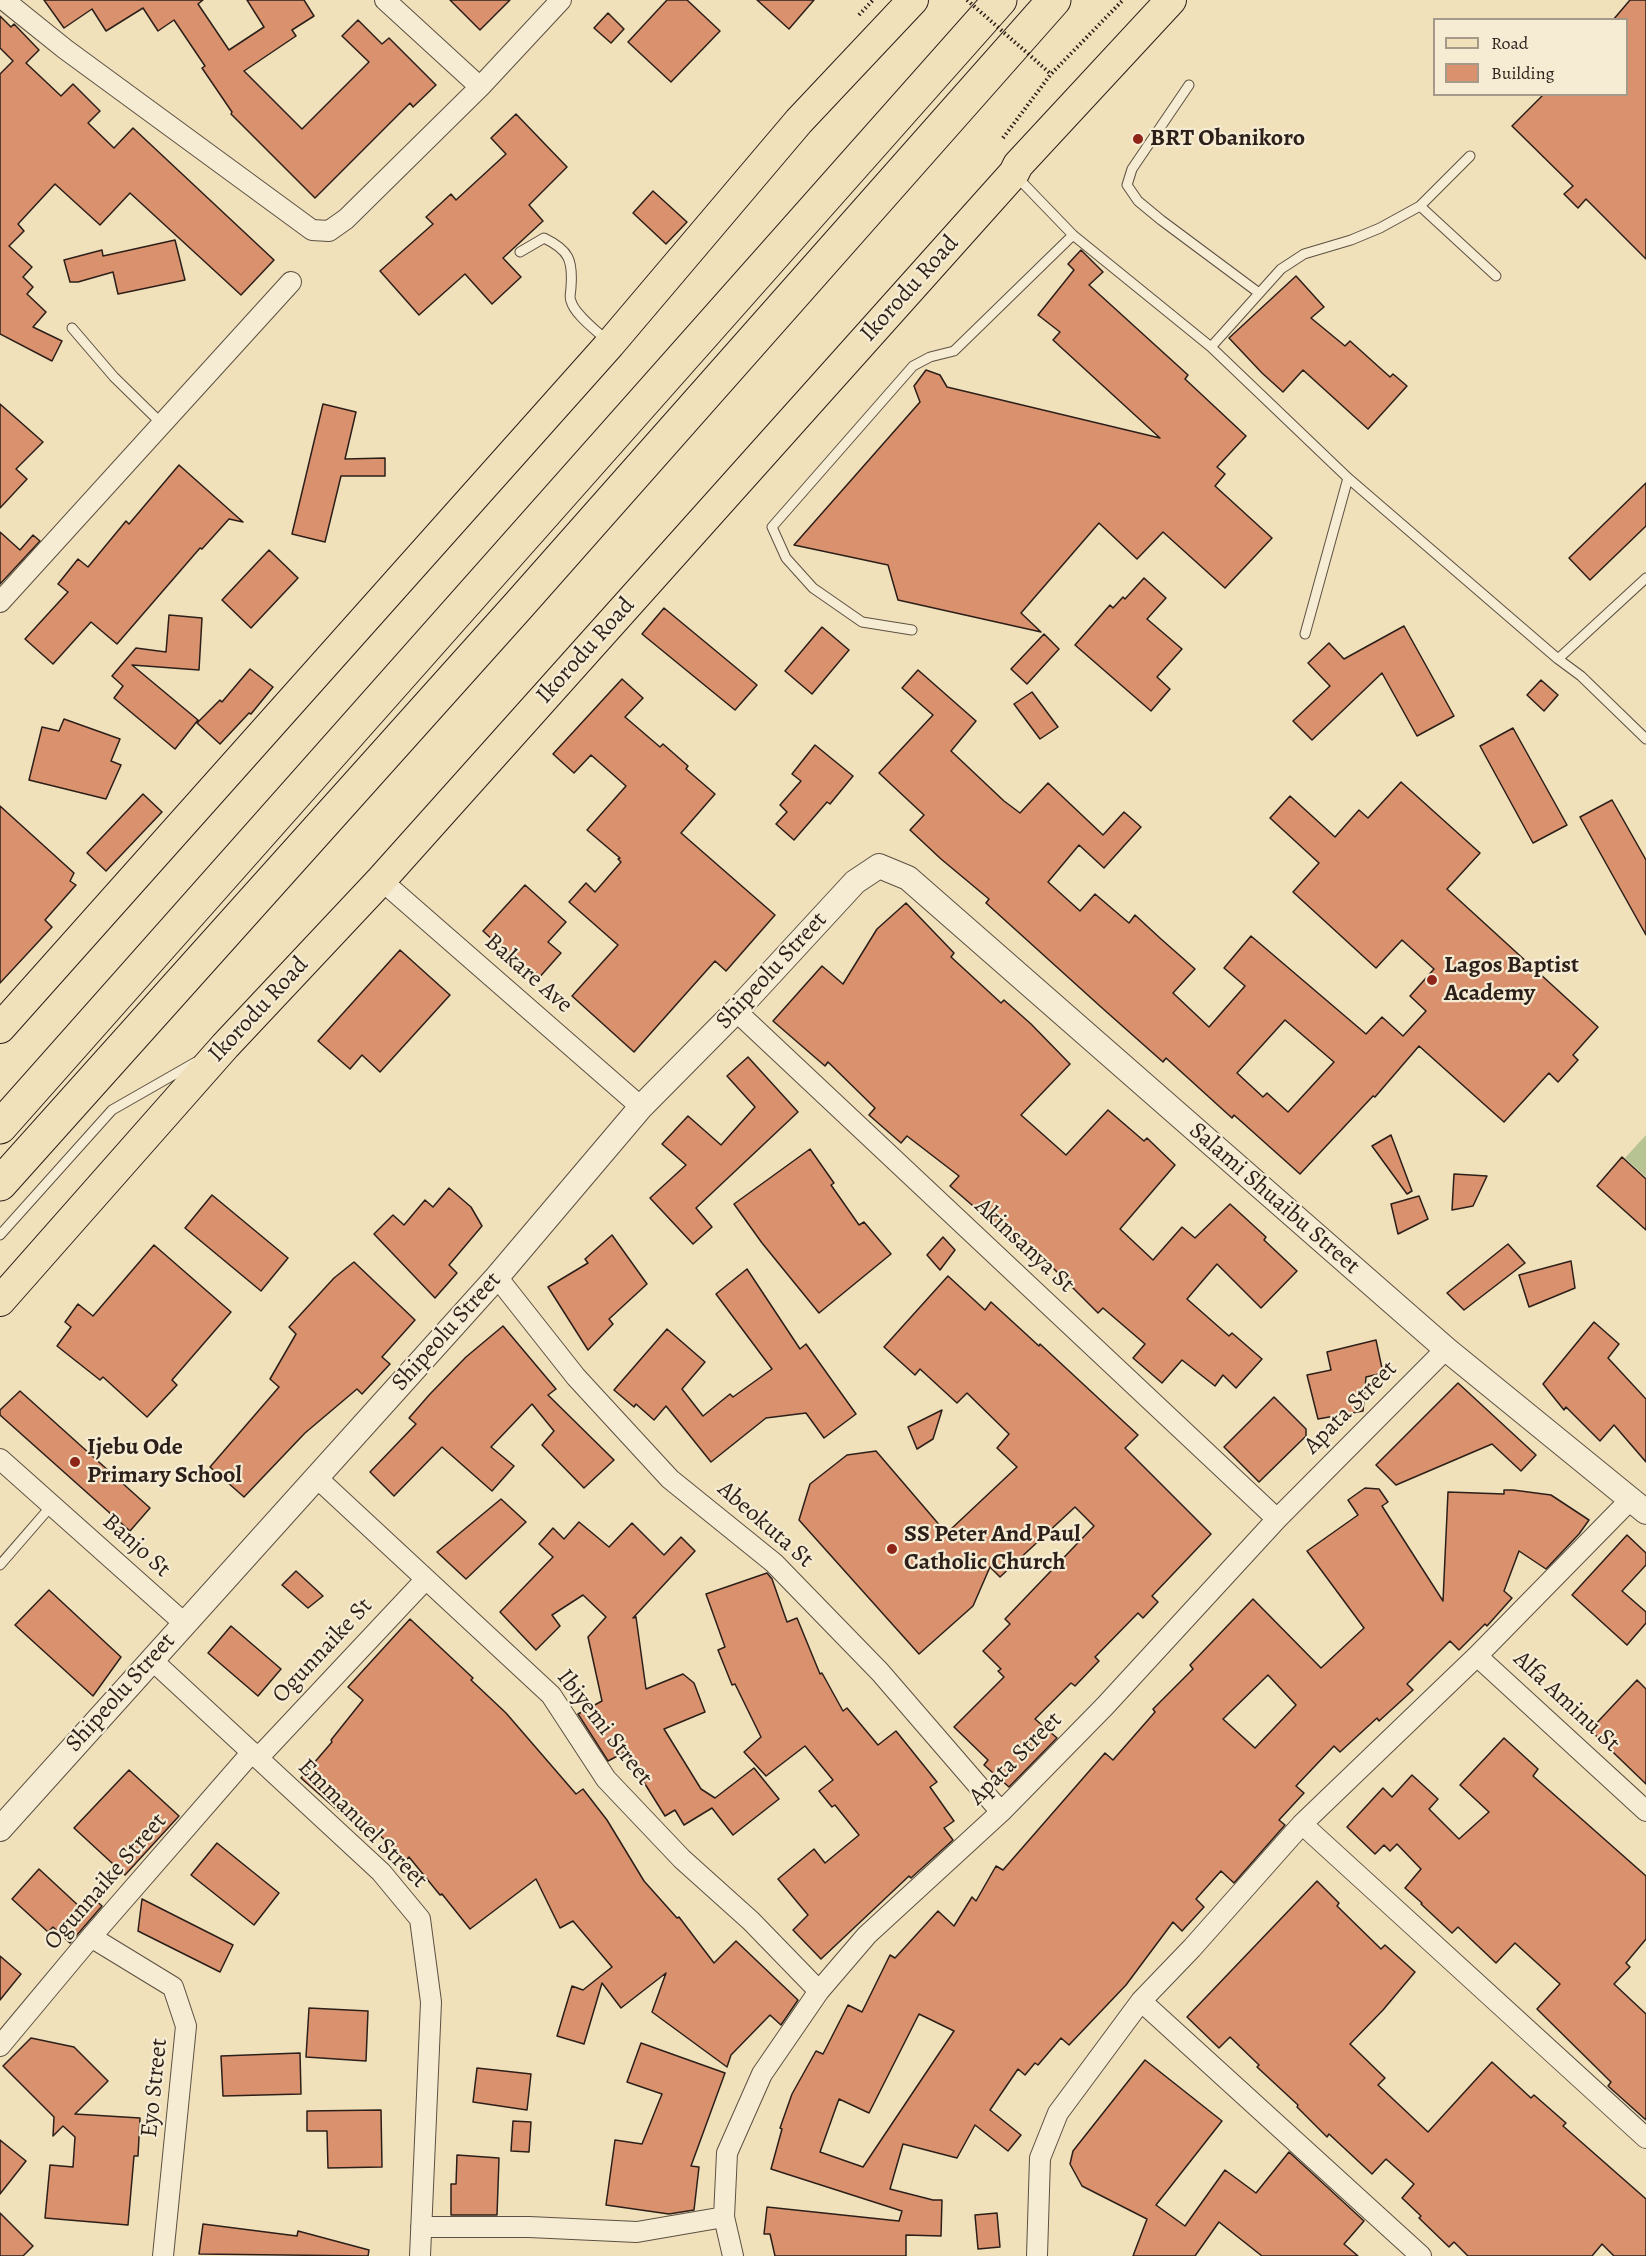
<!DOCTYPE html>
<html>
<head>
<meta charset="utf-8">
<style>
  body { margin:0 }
  #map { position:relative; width:1646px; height:2256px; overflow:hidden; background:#f0e1bb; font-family:Alegreya,serif }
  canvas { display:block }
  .legend { position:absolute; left:1433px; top:18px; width:195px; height:78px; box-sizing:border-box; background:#f5ecd3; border:2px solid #a59a89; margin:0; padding:8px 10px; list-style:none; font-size:18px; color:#2c1f19 }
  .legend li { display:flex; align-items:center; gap:12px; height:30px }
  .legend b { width:30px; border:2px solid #a59a89 }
</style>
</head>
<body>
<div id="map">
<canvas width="1646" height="2256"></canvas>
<ul class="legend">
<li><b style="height:8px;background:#f0e1bb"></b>Road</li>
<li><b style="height:16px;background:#da926e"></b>Building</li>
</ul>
</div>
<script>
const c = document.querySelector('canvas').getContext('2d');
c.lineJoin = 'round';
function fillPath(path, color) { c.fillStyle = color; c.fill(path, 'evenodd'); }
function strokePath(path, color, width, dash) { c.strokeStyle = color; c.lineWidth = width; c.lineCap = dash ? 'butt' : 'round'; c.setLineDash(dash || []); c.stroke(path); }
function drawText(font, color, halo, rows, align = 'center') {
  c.font = font + ' Alegreya,serif'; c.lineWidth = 4.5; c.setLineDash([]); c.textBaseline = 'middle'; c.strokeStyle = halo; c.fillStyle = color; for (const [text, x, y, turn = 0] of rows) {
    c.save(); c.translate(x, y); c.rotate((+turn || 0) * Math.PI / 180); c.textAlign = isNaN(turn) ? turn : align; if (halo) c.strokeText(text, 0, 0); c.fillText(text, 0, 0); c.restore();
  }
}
const green = new Path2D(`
  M1646 1135V1177L1625 1158Z`);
const building = new Path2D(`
  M44 0H203L198 4 229 50 264 27 247 0H304L314 16 292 30 296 36 244 71 302 129 369 62 342 36 358 20 382 44 389 38 436 85 413 107 410 103 315 198 231 114 232 112 202 68 205 66 174 20 158 31 143 8 106 31 92 9 64 28Z
  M450 0H510L480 30Z
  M667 0H687L720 31 671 82 628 42Z
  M757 0H814L789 29Z
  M1630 0H1646V259L1586 199 1578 208 1564 194 1573 186 1512 126 1544 94H1626V20H1613Z
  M608 13 624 29 611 43 594 28Z
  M0 16 11 27 14 24 39 50 26 63 61 96 73 84 100 111 88 123 114 148 133 128 274 260 241 295 130 193 100 225 55 184 18 224 24 231 9 246 32 267 23 277 33 287 27 294 46 312 33 327 62 341 52 361 0 334V74L13 61 0 48Z
  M516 114 567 167 529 205 543 221 503 258 521 277 492 304 465 274 419 315 380 271 433 224 426 217 451 194 456 200 506 154 491 138Z
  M653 191 687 222 666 244 633 213Z
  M175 240 185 280 118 294 113 272 78 282H70L64 260 102 250 103 256Z
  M1081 250 1103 272 1089 285 1188 375 1185 379 1246 436 1217 467 1225 474 1215 486 1272 538 1225 588 1163 532 1137 559 1099 523 1021 613 1041 632 898 600 888 565 794 545 920 402 914 386 926 370 940 375 947 387 1160 438 1053 340 1060 332 1038 315 1074 270 1068 264Z
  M1296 276 1324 307 1311 318 1345 346 1350 341 1390 377 1393 374 1407 386 1368 429 1303 370 1283 392 1262 373 1229 338Z
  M0 404 43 442 16 469 27 479 0 508Z
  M323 404 356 412 345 459 385 458V476H341L325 542 292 534Z
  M179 465 243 522 229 519 202 549 200 548 117 644 91 622 53 664 25 639 68 592 58 584 78 559 88 567 126 521 129 524Z
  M1646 483V526L1590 580 1569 558Z
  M0 532 20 550 33 535 40 541 0 584Z
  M269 550 298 578 251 628 222 600Z
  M1144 578 1166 598 1147 619 1182 649 1157 677 1170 689 1151 711 1075 645 1110 605 1113 608 1123 597 1125 599Z
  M664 608 757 685 735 710 642 634Z
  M169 615 202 618 199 670 132 665 198 720 175 749 114 698 123 686 112 676 136 648 166 652Z
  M1404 626 1454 716 1417 736 1382 673 1312 740 1293 721 1330 686 1308 663 1329 643 1344 659Z
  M822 627 849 650 812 694 785 671Z
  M1044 634 1059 649 1027 684 1011 669Z
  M250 669 273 687 251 714 249 713 220 744 197 723 220 700 222 702Z
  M918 670 976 721 951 751 1004 801 1020 813 1048 783 1103 835 1124 812 1141 827 1104 868 1079 845 1048 882 1080 911 1095 894 1129 923 1135 915 1161 939 1195 969 1173 993 1209 1027 1245 986 1224 968 1251 936 1366 1034 1382 1017 1403 1036 1426 1011 1410 996 1434 969 1402 940 1376 968 1293 892 1319 863 1270 818 1290 796 1335 837 1359 810 1368 818 1401 782 1480 853 1447 889 1598 1027 1573 1055 1578 1060 1558 1082 1549 1073 1504 1122 1419 1046 1375 1097 1373 1096 1300 1174 1234 1115 1232 1118 1166 1058 1163 1062 1101 1007 986 903 989 899 941 859 910 830 924 815 879 773 933 715 902 688ZM1285 1020 1334 1062 1288 1112 1267 1093 1263 1097 1237 1073Z
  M622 679 643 698 625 717 660 747 663 744 688 766 686 769 715 794 681 833 775 915 726 971 715 961 634 1052 572 996 618 945 569 902 586 883 595 892 621 862 618 859 620 858 587 830 626 786 591 755 574 773 553 754Z
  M1541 680 1558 695 1544 711 1527 695Z
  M1032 692 1058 727 1040 739 1014 704Z
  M64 719 120 739 111 761 121 765 106 799 29 780 42 727 59 731Z
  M1513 728 1567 825 1533 843 1480 746Z
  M815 745 853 776 830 804 827 802 794 840 776 824 787 812 780 805 801 781 792 774Z
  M143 794 162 812 106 871 87 853Z
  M1612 800 1646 860V935L1580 817Z
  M0 806 74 873 70 881 76 885 45 920 52 927 0 983Z
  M525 885 566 922 548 942 561 953 537 980 483 931Z
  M906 903 954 953 951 957 1001 1003 1004 1000 1031 1024 1070 1064 1021 1115 1066 1155 1108 1110 1144 1141 1147 1138 1175 1165 1120 1229 1153 1260 1182 1227 1195 1238 1230 1204 1266 1237 1264 1240 1297 1271 1261 1308 1217 1264 1187 1299 1229 1336 1232 1333 1262 1359 1236 1388 1223 1375 1215 1386 1182 1360 1162 1383 1133 1358 1145 1344 1103 1308 1098 1313 1023 1238 1017 1244 950 1186 959 1176 907 1136 901 1143 869 1115 875 1108 828 1062 825 1066 773 1021 822 966 843 984 877 929Z
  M400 950 450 995 380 1072 362 1055 350 1069 318 1041Z
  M748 1057 798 1112 696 1208 712 1227 693 1244 650 1198 686 1165 662 1144 688 1116 721 1145 755 1107 727 1076Z
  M1391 1135 1412 1191 1407 1194 1372 1146Z
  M810 1149 834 1183 831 1185 859 1225 864 1222 891 1254 819 1313 762 1243 734 1204Z
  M1622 1157 1646 1179V1230L1597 1186Z
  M1454 1174 1487 1176 1473 1206 1452 1210Z
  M449 1188 471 1207 482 1226 449 1265 457 1273 435 1298 374 1234 393 1215 404 1225 425 1200 433 1207Z
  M212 1195 288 1258 261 1291 185 1228Z
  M1419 1196 1428 1219 1398 1234 1391 1204Z
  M612 1235 647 1284 609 1319 613 1324 588 1350 548 1287 588 1263 585 1259Z
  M943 1237 955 1250 940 1270 927 1255Z
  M1508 1244 1525 1263 1464 1310 1447 1293Z
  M154 1245 231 1312 172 1380 177 1385 147 1417 103 1377 100 1380 57 1346 71 1327 65 1322 78 1304 93 1316Z
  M1571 1261 1575 1288 1529 1307 1519 1275Z
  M354 1262 415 1320 382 1357 390 1364 362 1394 357 1389 305 1433 244 1497 210 1467 279 1387 270 1379 296 1334 289 1327 334 1278Z
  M747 1269 800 1349 806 1344 856 1414 824 1438 806 1413 766 1418 711 1462 666 1406 654 1420 636 1404 634 1407 614 1390 667 1329 705 1362 682 1389 703 1416 730 1394 733 1397 772 1369 716 1294Z
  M948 1276 985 1310 991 1302 1039 1346 1040 1344 1138 1435 1125 1448 1211 1534 1152 1596 1158 1602 1143 1618 1138 1613 1095 1657 1099 1661 1075 1686 1071 1683 1035 1719 1057 1738 1009 1787 984 1765 988 1760 954 1727 1004 1677 998 1671 1001 1669 983 1651 1010 1624 1005 1619 1094 1526 1075 1507 1000 1577 990 1567 973 1606 919 1654 799 1520 810 1484 847 1455 876 1451 954 1542 950 1530 1017 1467 997 1448 1009 1434 967 1393 957 1403 920 1369 915 1375 884 1347Z
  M1594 1322 1619 1344 1608 1358 1646 1399V1462L1614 1425 1600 1441 1566 1407 1564 1410 1543 1384Z
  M503 1326 556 1389 548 1395 614 1460 584 1488 542 1445 554 1431 532 1404 491 1447 514 1466 492 1491 442 1447 394 1496 370 1472 416 1424 409 1418 430 1394 466 1357Z
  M1376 1340 1383 1373 1366 1377 1363 1411 1318 1419 1307 1375 1331 1370 1327 1352Z
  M1458 1383 1536 1455 1521 1471 1492 1444 1396 1485 1376 1465Z
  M20 1391 150 1508 130 1531 0 1415V1410Z
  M1274 1397 1306 1429V1436L1259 1482 1224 1447Z
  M942 1410 933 1439 917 1449 908 1427Z
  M1365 1488 1379 1489 1388 1502 1382 1506 1443 1601 1448 1492 1504 1494V1490H1513L1551 1495 1589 1520 1579 1534 1546 1569 1519 1551 1504 1591 1512 1598 1487 1626 1485 1624 1459 1650 1450 1641 1407 1684 1413 1690 1379 1721 1377 1718 1340 1752 1334 1746 1296 1786 1304 1793 1279 1820 1285 1825 1234 1883 1221 1871 1196 1899 1204 1907 1182 1931 1173 1922 1126 1985 1069 2045 1061 2038 1038 2065 1035 2063 1025 2075 1018 2069 990 2110 1021 2135 1008 2151 975 2125 957 2158 903 2144 890 2189 933 2200H942L941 2236 906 2235V2256H775L770 2234H764L767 2207 899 2221 902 2211 771 2169 782 2129 780 2128 792 2094 816 2051 823 2054 848 2005 862 2012 890 1955 895 1958 938 1911 954 1926 972 1897 976 1901 996 1866 1003 1870 1105 1753 1113 1760 1155 1712 1153 1709 1193 1669 1190 1665 1253 1599 1321 1668 1364 1628 1307 1551 1358 1515 1348 1500ZM1268 1675 1296 1705 1255 1748 1223 1719ZM919 2014 954 2031 863 2167 820 2152 839 2099 869 2113Z
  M501 1499 526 1522 466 1579 437 1552Z
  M579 1522 609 1547 632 1523 664 1555 681 1537 695 1551 633 1618 636 1617 646 1689 683 1674 694 1683 705 1712 664 1729 701 1789 715 1798 754 1768 779 1799 733 1835 712 1808 684 1825 675 1810 665 1816 625 1752 608 1761 578 1714 602 1701 588 1637 606 1617 583 1595 552 1615 560 1626 536 1650 500 1612 553 1557 539 1544 553 1528 564 1539Z
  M1627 1535 1646 1553V1565L1622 1591 1646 1612V1623L1627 1645 1572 1595Z
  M296 1571 323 1596 308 1608 282 1585Z
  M767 1573 772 1579 787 1622 797 1618 820 1674 822 1673 843 1711 847 1708 878 1745 896 1731 937 1782 930 1787 954 1821 944 1828 953 1840 911 1878 909 1876 821 1959 793 1930 808 1915 778 1879 814 1849 825 1863 859 1835 835 1805 832 1807 819 1791 833 1780 805 1746 766 1776 744 1752 761 1737 735 1684 732 1685 718 1650 725 1647 706 1594Z
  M49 1590 121 1657 93 1696 15 1625Z
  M410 1619 473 1678 471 1680 506 1713 576 1794 583 1789 607 1820 644 1881 677 1918 679 1917 714 1963 736 1941 798 2000 781 2025 770 2015 731 2055 727 2067 652 2012 666 1973 621 2008 602 1983 584 2044 557 2036 572 1986 583 1990 612 1967 573 1921 560 1928 536 1879 470 1929 442 1894 440 1895 409 1857 405 1861 367 1822 360 1830 301 1778 332 1742 331 1740 363 1700 348 1687Z
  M231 1626 281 1669 258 1696 208 1653Z
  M1637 1680 1646 1689V1784L1590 1730Z
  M1504 1738 1538 1769 1533 1776 1646 1876V1939L1626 1963 1630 1967 1614 1984 1646 2014V2120L1608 2086 1611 2082 1537 2009 1560 1984 1515 1943 1496 1963 1458 1927 1452 1933 1421 1904 1422 1903 1405 1888 1421 1869 1397 1844 1390 1851 1384 1845 1375 1854 1347 1827 1383 1788 1392 1797 1412 1775 1438 1799 1429 1809 1459 1839 1489 1812 1460 1785Z
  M129 1770 179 1816 125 1875 74 1828Z
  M217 1843 279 1893 254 1925 191 1875Z
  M39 1869 81 1908 92 1897 102 1906 70 1943 53 1927 48 1932 12 1899Z
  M1317 1881 1339 1903 1337 1906 1381 1949 1385 1945 1415 1972 1383 2010 1350 2044 1385 2078 1378 2085 1428 2132 1492 2062 1531 2098 1534 2095 1566 2123 1563 2126 1646 2199V2256H1614L1602 2244 1592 2256H1468L1454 2242 1449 2247 1419 2218 1421 2216 1402 2198 1414 2184 1386 2159 1372 2174 1329 2134 1327 2137 1297 2107 1298 2105 1257 2067 1259 2065 1230 2037 1219 2048 1187 2017Z
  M142 1899 233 1945 220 1972 138 1931Z
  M0 1956 21 1974 0 2000Z
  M309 2008 368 2011 366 2061 306 2057Z
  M31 2038 74 2047 108 2081 75 2114 140 2118 138 2156H134L128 2225 45 2218 50 2165 73 2167 75 2137 63 2126 53 2136 54 2117 3 2066Z
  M641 2043 725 2073 691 2166 699 2167 694 2210 669 2214 606 2205 615 2140 642 2144 662 2094 627 2082Z
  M300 2053 301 2094 223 2096 221 2056Z
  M1145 2060 1222 2121 1156 2205 1185 2226 1225 2170 1256 2193 1289 2152 1364 2221 1344 2244 1358 2256H1262L1219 2222 1195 2256H1133L1147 2219 1082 2186 1070 2164 1073 2151Z
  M477 2068 531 2074 527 2110 473 2102Z
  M381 2110 382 2167 328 2168 327 2131H307V2111Z
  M513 2121 531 2122 529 2152 511 2151Z
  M0 2140 26 2161 0 2194Z
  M457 2155 499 2158 497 2215H451V2184H456Z
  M0 2213 33 2246 23 2256H0Z
  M997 2213 1000 2247 978 2249 975 2215Z
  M203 2224 297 2236 298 2231 369 2250 368 2256 199 2254Z`);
const path = new Path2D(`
  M859 15 873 0
  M1003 138 1051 74 1123 0`);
const service = new Path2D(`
  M1189 85 1132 169 1127 185 1138 201 1161 220 1259 293
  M1017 177 1073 235 1211 347 1348 478 1558 659 1581 676 1646 739
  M1420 206 1496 276
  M520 252 544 238C569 250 573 260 571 287 571 291 569 298 571 301 574 314 597 331 606 340
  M72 328 114 377 161 423
  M1211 347 1281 269 1304 254 1351 240 1380 228 1420 206 1470 156
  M912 630 862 622 813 588 786 558 772 527 913 366 930 357 954 351 1073 235
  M1305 634 1348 478
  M1558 659 1646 578
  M0 1235 112 1110 196 1062
  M0 1565 52 1505`);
const minor = new Path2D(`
  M4 0 65 49 312 230 329 231 346 219 480 87 561 0
  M385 0 480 87
  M0 602 291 282
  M381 880 641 1107
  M736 1011 1277 1519
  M497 1277 576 1377 670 1479 774 1563 880 1672 1001 1812
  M0 1459 184 1623
  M316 1477 551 1695 606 1779 682 1859 751 1921 819 1991
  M1477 1656 1646 1811
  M152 1660 381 1872 420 1919 431 2002 420 2256
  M258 1758 426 1579
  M1302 1824 1646 2138
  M91 1937 173 1987 186 2026 163 2256
  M1141 2001 1421 2256
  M0 2046 91 1937 252 1752
  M421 2227H529L637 2232 724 2217
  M733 2256 724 2217 727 2153 762 2074 819 1991 867 1935 1001 1812 1105 1706 1277 1519 1446 1349
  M1037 2256 1040 2158 1058 2113 1141 2001 1192 1948 1302 1824 1477 1656 1631 1499`);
const tertiary = new Path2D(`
  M0 1829 497 1277 641 1107 736 1011 855 882 879 866 908 878 1446 1349 1646 1512`);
const primary = new Path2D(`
  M0 1028 610 344 799 121 913 0
  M0 1301 225 1046 381 880 1014 173 1018 165 1171 0`);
const motorway = new Path2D(`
  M0 1127 1000 0
  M0 1184 519 605 1054 0`);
const pathBridge = new Path2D(`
  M967 0 1051 74`);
const markers = [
  [1138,139,6,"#8f2418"],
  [1432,980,6,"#8f2418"],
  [75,1462,6,"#8f2418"],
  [892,1549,6,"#8f2418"]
];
const poiNames = [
  ["BRT Obanikoro",1150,139],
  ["Lagos Baptist",1444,966],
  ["Academy",1444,994],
  ["Ijebu Ode",87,1448],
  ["Primary School",87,1476],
  ["SS Peter And Paul",904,1535],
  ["Catholic Church",904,1563]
];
const streetNames = [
  ["Ikorodu Road",910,289,-48],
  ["Ikorodu Road",586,651,-48],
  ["Shipeolu Street",772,971,-47],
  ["Bakare Ave",528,974,41],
  ["Ikorodu Road",259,1010,-47],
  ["Salami Shuaibu Street",1274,1199,41],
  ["Akinsanya St",1024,1246,43],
  ["Shipeolu Street",447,1332,-48],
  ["Apata Street",1351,1408,-45],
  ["Abeokuta St",765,1525,41],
  ["Banjo St",136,1546,42],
  ["Ogunnaike St",323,1651,-47],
  ["Shipeolu Street",121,1693,-48],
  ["Alfa Aminu St",1566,1702,43],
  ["Ibiyemi Street",604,1728,52],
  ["Apata Street",1016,1759,-45],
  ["Emmanuel Street",362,1824,45],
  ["Ogunnaike Street",106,1882,-49],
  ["Eyo Street",155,2088,-84]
];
fillPath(green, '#b7c392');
fillPath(building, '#da926e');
strokePath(building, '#2c1f19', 1.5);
strokePath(service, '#5d5042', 11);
strokePath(minor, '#5d5042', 22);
strokePath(tertiary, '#5d5042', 26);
strokePath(primary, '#2c1f19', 32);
strokePath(motorway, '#2c1f19', 35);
strokePath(path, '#2c1f19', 4, [1.5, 3]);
strokePath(service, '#f5ecd3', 9);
strokePath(minor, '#f5ecd3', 20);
strokePath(tertiary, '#f5ecd3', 24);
strokePath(primary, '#f0e1bb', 30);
strokePath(motorway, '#f0e1bb', 33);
strokePath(pathBridge, '#2c1f19', 4, [1.5, 3]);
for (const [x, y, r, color] of markers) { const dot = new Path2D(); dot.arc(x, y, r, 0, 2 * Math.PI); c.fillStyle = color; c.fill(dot); strokePath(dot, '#f5ecd3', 2); }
drawText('bold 24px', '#2c1f19', '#f5ecd3', poiNames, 'left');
drawText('24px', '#2c1f19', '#f5ecd3', streetNames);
</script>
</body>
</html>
